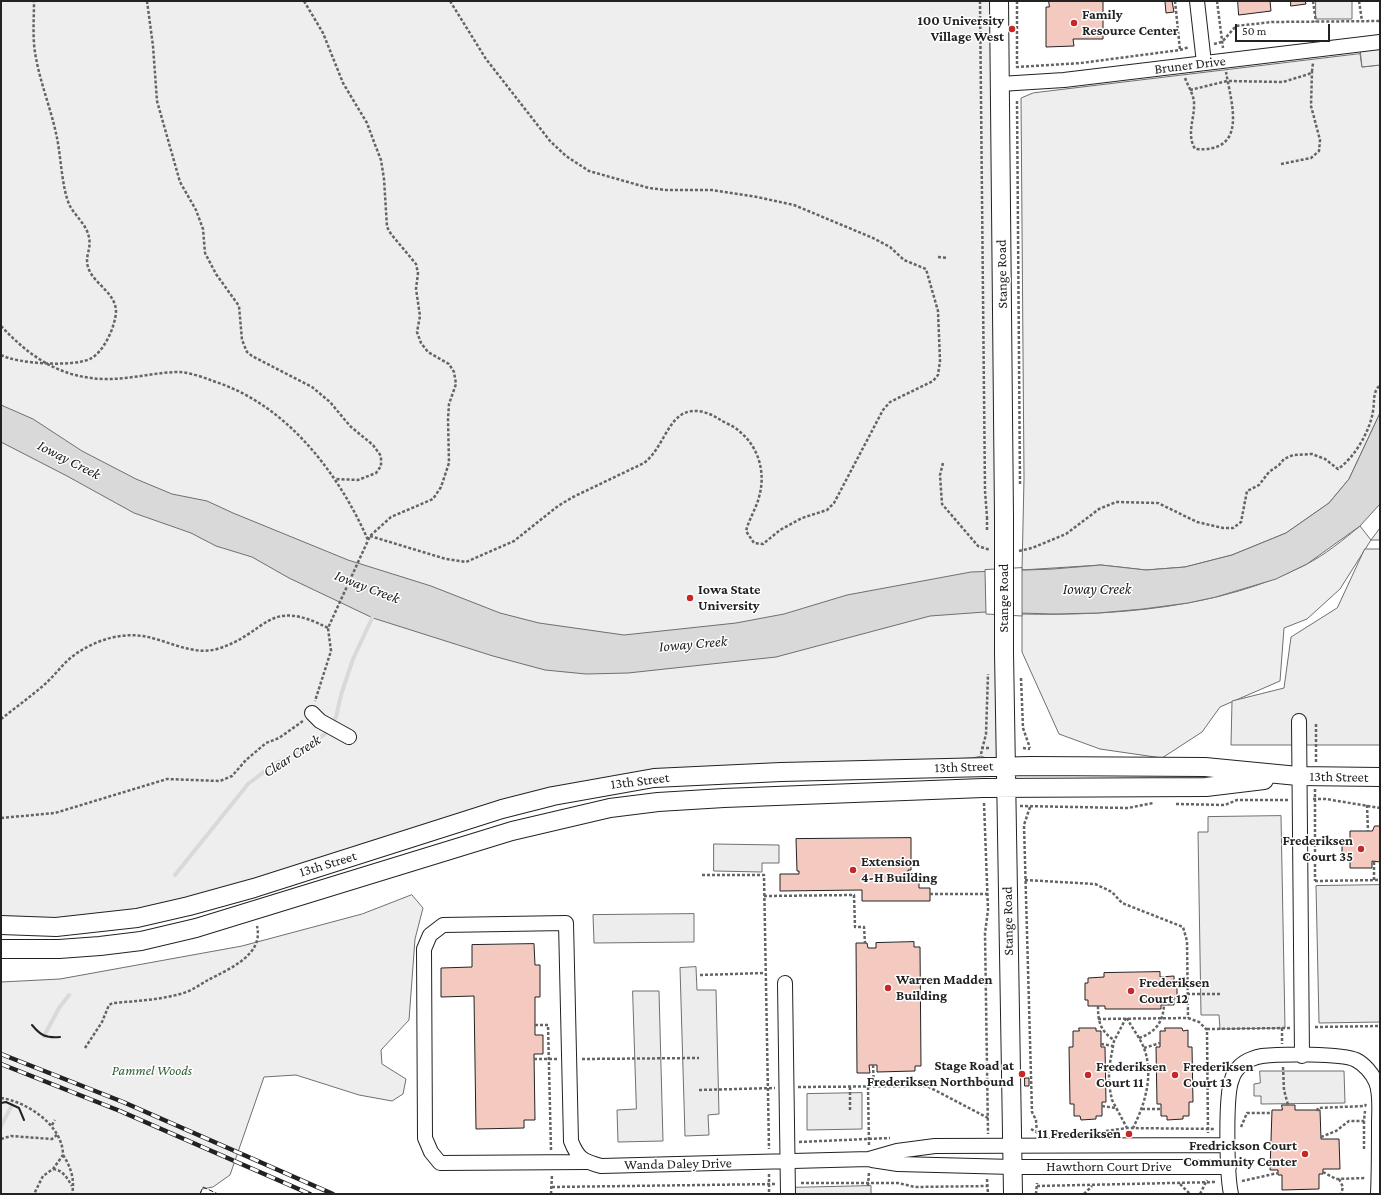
<!DOCTYPE html>
<html>
<head>
<meta charset="utf-8">
<style>
  body { margin:0 }
  #map { position:relative; width:1381px; height:1195px; overflow:hidden; background:#fff; font-family:"Crimson Pro",serif }
  canvas { display:block }
  .frame { position:absolute; inset:0; border:2px solid #222; pointer-events:none }
  .scale { position:absolute; left:1235px; top:24px; width:95px; height:18px; box-sizing:border-box; border:2px solid #222; border-top:0; padding-left:5px; font-size:12px; line-height:14px; white-space:nowrap; color:#222; -webkit-text-stroke:3px #fff; paint-order:stroke }
</style>
</head>
<body>
<div id="map">
<canvas width="1381" height="1195"></canvas>
<div class="frame"></div>
<div class="scale">50 m</div>
</div>
<script>
const c = document.querySelector('canvas').getContext('2d');
c.lineJoin = 'round';
function fillPath(path, color) { c.fillStyle = color; c.fill(path, 'evenodd'); }
function strokePath(path, color, width, dash) { c.strokeStyle = color; c.lineWidth = width; c.lineCap = dash ? 'butt' : 'round'; c.setLineDash(dash || []); c.stroke(path); }
function drawText(font, color, halo, rows, align = 'center') {
  c.font = font + ' "Crimson Pro",serif'; c.lineWidth = 3; c.setLineDash([]); c.textBaseline = 'middle'; c.strokeStyle = halo; c.fillStyle = color; for (const [text, x, y, turn = 0] of rows) {
    c.save(); c.translate(x, y); c.rotate((+turn || 0) * Math.PI / 180); c.textAlign = isNaN(turn) ? turn : align; if (halo) c.strokeText(text, 0, 0); c.fillText(text, 0, 0); c.restore();
  }
}
const green = new Path2D(`
  M1 1H999L1006 766 981 756 973 758 657 771 190 898 135 910 61 919H1Z
  M1360 54 1362 67 1380 65V413L1349 479 1329 503 1286 533 1232 555 1185 567 1146 570 1101 565 1022 570 1024 478 1021 98 1033 93Z
  M1360 526 1371 540 1380 528V540H1371L1340 589 1307 619 1284 628 1280 681 1220 707 1202 732 1162 758 1100 749 1059 734 1022 652V614C1115 616 1221 608 1305 565 1325 555 1343 540 1360 526Z
  M412 895 423 908 415 939 409 1020 381 1050 382 1064 406 1079 403 1094 392 1101 359 1095 296 1075 264 1077 230 1175 213 1187 202 1189 200 1194H1V982L60 979 242 946 362 914Z`);
const parking = new Path2D(`
  M1316 1H1352V19H1316Z
  M1380 47V65L1362 67 1360 49Z
  M1365 549H1380V745H1231L1232 701 1284 688 1291 637 1337 608Z
  M1281 816 1285 1028 1220 1029 1219 1015H1201L1198 832H1208V817Z
  M714 844 779 845V863H762V872L714 871Z
  M1380 885V1022L1319 1023 1316 886Z
  M694 914V942L594 943 593 915Z
  M696 967 697 990H716L719 1114 708 1115 709 1135 685 1136 680 968Z
  M633 991H659L663 1141 618 1142 617 1110 636 1109Z
  M1260 1071H1344L1345 1103 1261 1104V1096H1254V1084L1260 1083Z
  M862 1093V1129L807 1130V1094Z
  M871 1186V1194H781L782 1188Z`);
const water = new Path2D(`
  M1 405 33 419 82 451 136 479 172 494 207 501 233 513 348 560 431 586 500 613 539 623 624 635 736 623 784 614 847 595 971 572 1053 569 1101 565 1146 570 1185 567 1232 555 1286 533 1329 503 1349 479 1380 413V504L1360 526 1307 564 1276 579 1216 597 1188 603 1143 609 1098 613 1053 614 985 612 930 616 776 657 628 673 586 674 545 670 493 656 373 618 289 578 252 557 216 546 191 533 134 513 67 476 1 442Z`);
const pier = new Path2D(`
  M1022 568V616L986 614 985 570Z`);
const stream = new Path2D(`
  M175 875 248 784 273 765 306 748 325 734 336 717 341 695 353 659 374 614
  M44 1036 59 1008 69 995
  M1 1126 12 1105`);
const building = new Path2D(`
  M1049 1H1103V39H1073L1074 46 1046 47V7H1049Z
  M1172 1 1174 12 1166 13 1165 2Z
  M1238 1H1270L1271 11 1239 15Z
  M1291 1H1305L1306 4 1291 6Z
  M1375 826H1380V862L1372 861V868H1350V859H1342V840H1350V831H1372Z
  M911 838V870H908V874L919 873V888H930V901H862V890L780 891V874H799V871H797L796 839Z
  M914 942V947H920L921 1066H915V1071L877 1072V1065H869L870 1073H857L856 943H867L868 948H876V943Z
  M534 944 535 965H540V997H535V1035H543V1054H534L535 1120H524V1128L476 1129 474 996 441 997V968L472 967V945Z
  M1160 972V977L1174 976V983H1177V998H1174V1005H1161V1009H1105V1006H1088V1000H1085V983H1088V978L1104 977V973Z
  M1079 1028H1096V1031H1101V1047H1105L1106 1102H1102V1116H1096V1119L1081 1120 1080 1116H1074V1104H1070L1069 1047H1073V1031H1079Z
  M1165 1028H1182L1183 1031 1188 1030V1047H1192L1193 1102H1189V1116H1183V1119L1167 1120V1116H1161V1104H1157L1156 1047H1160V1031H1165Z
  M1025 1078H1029V1086H1025Z
  M1282 1105H1295V1110H1320L1321 1139H1339L1340 1169H1323V1174H1319V1189L1282 1190V1175H1278V1170H1270L1272 1110H1282Z`);
const path = new Path2D(`
  M147 1 153 46 157 101 180 182 196 210 203 229 205 253 216 274 239 306 242 340 247 352 252 356 312 387 330 402 350 426 373 445 381 456V466L376 473 358 480 336 479
  M304 1 323 33 343 83 367 123 374 142 381 160 384 179 387 227 391 234 416 264 418 273 416 289 420 316 417 332 421 343 428 352 449 364 454 372 456 384 449 404 448 419 449 463 441 487 433 499 391 517 370 536 328 628 331 651 315 701
  M980 1 985 491 987 517
  M1017 1V67L1081 63 1180 50 1189 47
  M1175 1 1180 50
  M1217 1 1223 48
  M1313 1 1316 22
  M1359 1 1362 21
  M1214 44 1222 42 1236 26 1272 22 1380 21
  M1185 78C1188 86 1193 93 1194 102 1195 119 1186 133 1195 149 1248 153 1232 106 1226 72
  M1190 90 1227 81 1283 82 1309 74 1312 71 1313 63
  M1017 101 1020 485
  M1281 164 1311 158 1319 151 1320 140 1311 106 1312 71
  M938 257 948 258
  M1 326C31 358 62 379 108 379 132 379 156 372 180 372 191 373 203 377 213 381 286 404 338 472 368 540
  M1 355C18 364 73 367 90 359 104 352 115 327 116 312 116 292 93 284 88 267 84 254 94 248 87 231 83 222 75 215 70 206 62 190 61 157 57 138 51 107 37 76 34 44 33 29 34 15 34 1
  M943 463 940 475 942 504 978 546 990 550
  M370 536 446 559 466 562 514 541 558 506 573 497 644 463C661 450 666 425 681 415 693 407 708 412 719 419 725 423 734 426 739 431 759 447 766 473 759 497 756 509 749 519 746 531L754 543 763 544 780 530 802 518 827 510 834 503 883 410 890 402 933 381 938 375 940 361 938 311 926 269 904 260 890 247 873 238 794 205 757 197 712 190H666L649 188 589 171 566 156 550 141 486 59 450 1
  M1019 551 1032 548 1066 534 1099 509 1116 502 1158 503 1197 522 1223 528H1233L1241 522 1247 491 1259 485 1269 472 1279 465 1284 459 1293 455 1312 454 1325 459 1338 469C1355 457 1370 431 1373 411 1375 401 1372 393 1380 385
  M1021 678 1023 728 1030 748
  M1 719C15 708 30 697 44 685 52 678 59 669 67 661 87 643 117 632 143 636 167 640 193 656 217 649 268 634 266 596 328 628
  M981 748H989
  M1023 748 1030 749
  M981 754 986 734 988 674
  M1316 762V724
  M1315 789V881
  M1313 799H1326L1380 808
  M984 803 988 910 985 933 988 1134
  M1176 804 1225 805 1237 800H1288
  M1367 805 1368 831
  M1020 806 1128 808 1153 803
  M1030 807 1024 825 1032 1112 1036 1120 1037 1134
  M1 818 55 813 167 779 220 781 232 776 246 760 266 743 279 738 303 721
  M1374 862V880
  M702 875H764L769 1149
  M1025 880 1095 884 1112 892 1122 903 1183 927 1187 941 1188 1018
  M1315 881 1380 880
  M930 894H988
  M764 896 854 895 855 927H864L865 943
  M700 975 765 973
  M1187 994H1220
  M1098 1006C1098 1021 1100 1031 1114 1040
  M1126 1018 1114 1041 1109 1068V1085L1112 1100 1127 1128
  M1127 1018C1132 1028 1140 1038 1144 1048 1154 1075 1145 1104 1133 1128
  M1098 1019 1188 1018 1199 1022 1207 1030 1208 1133
  M535 1025H548L551 1150
  M1315 1027 1380 1026
  M1282 1028V1044
  M1207 1029 1290 1028
  M1139 1038C1156 1032 1163 1022 1164 1005
  M1101 1044 1113 1046
  M85 1048 102 1022 109 1005 113 1003C136 1001 158 1000 180 994 190 992 199 985 208 980 229 969 264 955 257 926
  M1144 1048 1160 1043
  M534 1059H557
  M582 1059 699 1058
  M873 1065 874 1087
  M1283 1067 1284 1090 1288 1105
  M798 1087 927 1086 988 1118
  M850 1087V1111
  M868 1087 869 1147
  M699 1090 775 1088
  M1 1098C28 1102 63 1126 63 1155L53 1169 43 1176 34 1194
  M1102 1106 1116 1108
  M1142 1109H1161
  M1317 1111 1318 1108 1365 1106 1366 1104
  M1364 1121V1149
  M52 1125 55 1120
  M1241 1127 1247 1113H1272
  M1031 1129 1038 1133
  M1106 1131 1127 1128 1215 1129
  M1321 1137 1336 1131 1349 1121H1364L1365 1111
  M1 1139 11 1136 52 1139 58 1134
  M799 1142 890 1138
  M63 1155C71 1167 75 1180 72 1194
  M53 1169C63 1170 67 1178 72 1186
  M1323 1172 1336 1179 1366 1178
  M769 1174V1194
  M987 1179 988 1194
  M1339 1179 1343 1187 1341 1194
  M1242 1181 1278 1173
  M801 1183H898L915 1187 988 1186
  M1180 1184 1190 1194
  M868 1186 869 1172
  M1037 1186 1217 1182
  M552 1187 776 1184
  M551 1194 552 1175
  M1036 1194 1037 1183
  M1084 1194 1092 1186
  M1200 1194 1207 1180`);
const minor = new Path2D(`
  M1197 1 1204 63
  M1000 84 1064 80 1380 42
  M312 713 320 721 349 737
  M1299 721 1302 1056
  M785 983 788 1194
  M872 1160 898 1164 1013 1167H1229
  M586 1162 440 1163 431 1152 425 1138 424 949 430 935 443 925 566 923 571 1141C578 1159 583 1161 601 1166L869 1159 897 1151 935 1146 1228 1145
  M1231 1194C1227 1176 1225 1095 1232 1079 1233 1075 1237 1069 1240 1066 1245 1061 1255 1057 1262 1056 1279 1054 1342 1053 1356 1060 1364 1064 1372 1073 1376 1082 1381 1094 1379 1111 1379 1124 1379 1147 1379 1171 1378 1194`);
const major = new Path2D(`
  M999 1 1004 517
  M1004 652 1013 1194
  M1 925 56 927 137 918 189 906 254 888 502 809 553 796 654 778 781 772 1030 766 1205 767 1298 776 1380 777
  M1 949H59L100 946 141 941 196 928 512 831 610 808 658 802 724 798 983 788 1206 787 1264 780`);
const rail = new Path2D(`
  M1 1054 123 1102 333 1194
  M1 1064 120 1111 310 1194`);
const pathBridge = new Path2D(`
  M987 517V530`);
const majorBridge = new Path2D(`
  M1004 517V652`);
const fence = new Path2D(`
  M200 1194 203 1187 218 1194`);
const wall = new Path2D(`
  M32 1025C41 1036 46 1038 60 1037
  M1 1103 6 1102 19 1108 24 1120`);
const markers = [
  [1074,23,4,"#c62828"],
  [1012,29,4,"#c62828"],
  [690,598,4,"#c62828"],
  [1361,849,4,"#c62828"],
  [853,870,4,"#c62828"],
  [888,988,4,"#c62828"],
  [1131,991,4,"#c62828"],
  [1022,1074,4,"#c62828"],
  [1088,1075,4,"#c62828"],
  [1175,1075,4,"#c62828"],
  [1129,1134,4,"#c62828"],
  [1305,1154,4,"#c62828"]
];
const poiNames = [
  ["Family",1082,15],
  ["Resource Center",1082,31],
  ["100 University",1004,21,"right"],
  ["Village West",1004,37,"right"],
  ["Iowa State",698,590],
  ["University",698,606],
  ["Frederiksen",1353,841,"right"],
  ["Court 35",1353,857,"right"],
  ["Extension",861,862],
  ["4-H Building",861,878],
  ["Warren Madden",896,980],
  ["Building",896,996],
  ["Frederiksen",1139,983],
  ["Court 12",1139,999],
  ["Stage Road at",1014,1066,"right"],
  ["Frederiksen Northbound",1014,1082,"right"],
  ["Frederiksen",1096,1067],
  ["Court 11",1096,1083],
  ["Frederiksen",1183,1067],
  ["Court 13",1183,1083],
  ["11 Frederiksen",1121,1134,"right"],
  ["Fredrickson Court",1297,1146,"right"],
  ["Community Center",1297,1162,"right"]
];
const streetNames = [
  ["Bruner Drive",1190,65,-7],
  ["Stange Road",1002,274,-91],
  ["Stange Road",1004,598,-90],
  ["13th Street",964,767,-2],
  ["13th Street",1339,777,1],
  ["13th Street",640,781,-7],
  ["13th Street",328,864,-17],
  ["Stange Road",1008,921,-91],
  ["Wanda Daley Drive",678,1164,-1],
  ["Hawthorn Court Drive",1109,1167]
];
const parkNames = [
  ["Pammel Woods",152,1071]
];
const waterNames = [
  ["Ioway Creek",69,460,27],
  ["Ioway Creek",367,587,21],
  ["Ioway Creek",1097,589],
  ["Ioway Creek",693,644,-5],
  ["Clear Creek",292,756,-33]
];
fillPath(green, '#eee');
strokePath(green, '#6f6f6f', 1);
fillPath(parking, '#ededed');
strokePath(parking, '#6f6f6f', 1);
fillPath(water, '#d9d9d9');
strokePath(water, '#6f6f6f', 1);
fillPath(pier, '#fff');
strokePath(pier, '#6f6f6f', 1);
strokePath(stream, '#d9d9d9', 4);
fillPath(building, '#f3c9c0');
strokePath(building, '#222', 1);
strokePath(minor, '#222', 16);
strokePath(major, '#222', 20);
strokePath(path, '#646464', 2.5, [3, 2]);
strokePath(minor, '#fff', 14);
strokePath(major, '#fff', 18);
strokePath(rail, '#222', 4.5);
strokePath(rail, '#fff', 3, [9]);
strokePath(majorBridge, '#222', 20, []);
strokePath(pathBridge, '#646464', 2.5, [3, 2]);
strokePath(majorBridge, '#fff', 18);
strokePath(fence, '#222', 1, [5, 2]);
strokePath(wall, '#222', 2);
for (const [x, y, r, color] of markers) { const dot = new Path2D(); dot.arc(x, y, r, 0, 2 * Math.PI); c.fillStyle = color; c.fill(dot); strokePath(dot, '#fff', 1.5); }
drawText('bold 14px', '#222', '#fff', poiNames, 'left');
drawText('14px', '#222', '#fff', streetNames);
drawText('italic 14px', '#2f5e38', '#fff', parkNames);
drawText('italic 15px', '#222', '#fff', waterNames);
</script>
</body>
</html>
